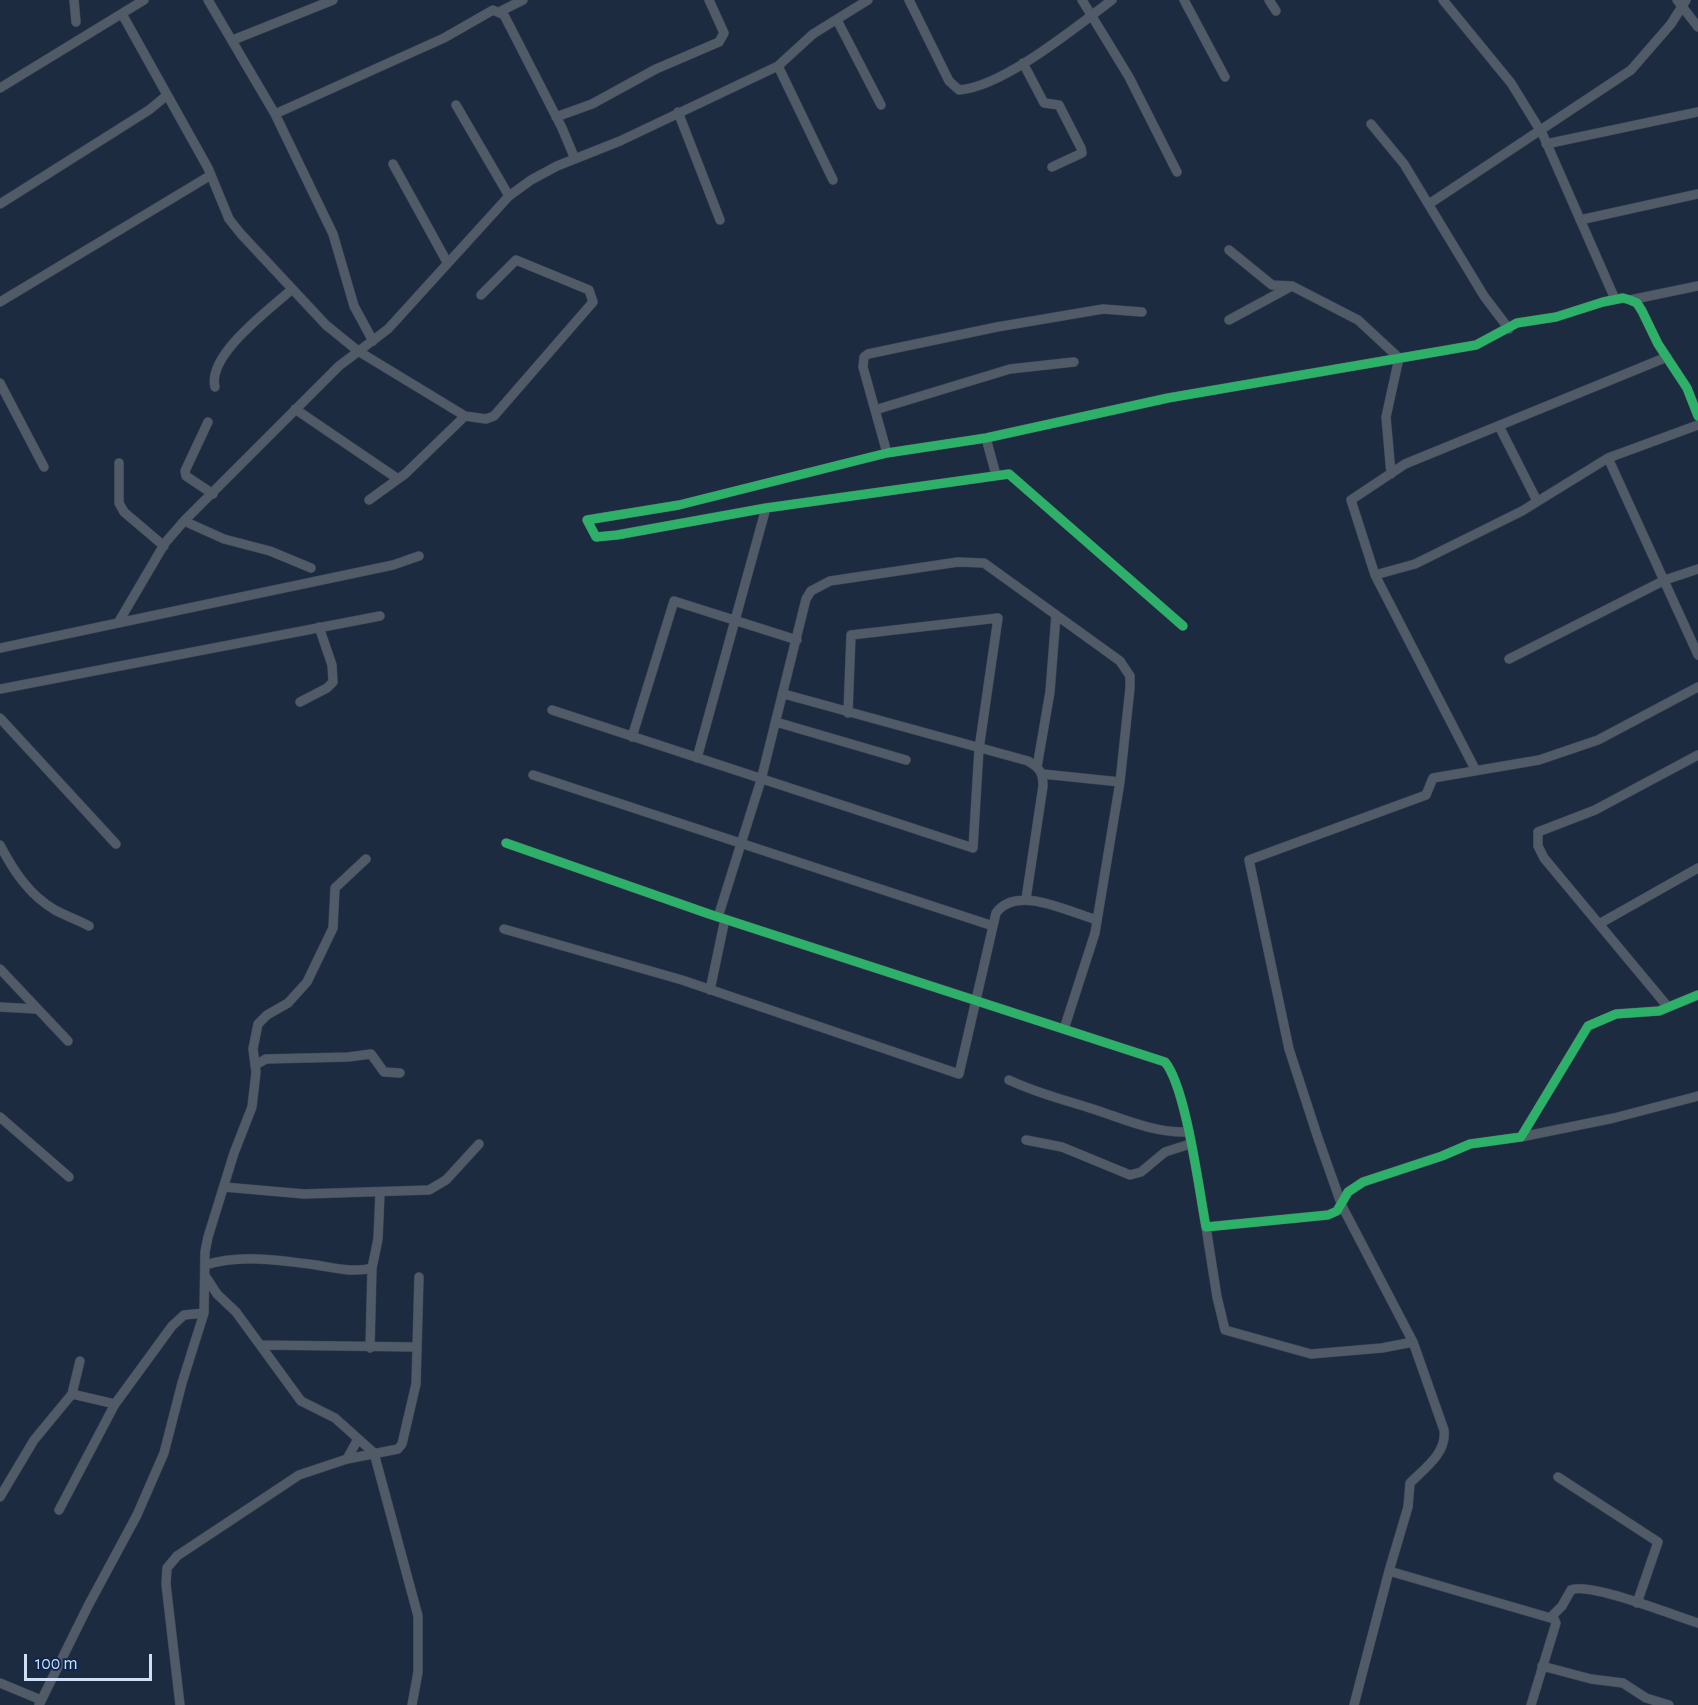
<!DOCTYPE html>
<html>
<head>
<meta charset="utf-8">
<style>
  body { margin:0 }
  #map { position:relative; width:1698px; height:1705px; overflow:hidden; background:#1c2b3f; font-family:"Alegreya Sans",sans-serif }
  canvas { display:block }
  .scale { position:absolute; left:24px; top:1654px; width:128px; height:27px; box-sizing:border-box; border:3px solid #cedff8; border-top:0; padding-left:8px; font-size:18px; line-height:21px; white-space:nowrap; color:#cedff8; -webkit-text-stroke:4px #0d284e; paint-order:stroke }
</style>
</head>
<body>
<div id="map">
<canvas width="1698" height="1705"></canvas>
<div class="scale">100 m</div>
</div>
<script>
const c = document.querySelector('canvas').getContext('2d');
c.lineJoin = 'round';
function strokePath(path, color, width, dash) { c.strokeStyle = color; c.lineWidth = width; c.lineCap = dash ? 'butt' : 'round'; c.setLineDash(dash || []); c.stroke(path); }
const street = new Path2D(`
  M74 0 76 22
  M208 0 275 114 333 234 354 306 373 341
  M909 0 949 81 959 90C1003 87 1076 27 1112 0
  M1082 0 1129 77 1177 172
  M1184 0 1225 77
  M1269 0 1276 11
  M1443 0 1511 83 1543 135 1615 299
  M1677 0 1698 27
  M499 12 523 0
  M122 14 208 168 229 219 241 234 326 325 358 351 465 416 486 419 494 416 593 302 589 290 516 260 481 295
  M837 20 881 105
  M233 40 333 0
  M1023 63 1044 103 1059 105 1081 148 1082 153 1052 167
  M0 88 144 0
  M456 105 509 196
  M678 112 720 220
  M275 114 444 38 493 10 504 15 562 128 575 159
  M556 117 592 104 656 69 719 42 724 33 709 0
  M1371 124 1404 164 1484 296 1509 329
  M1546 144 1698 112
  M393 164 447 262
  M833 180 778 66 813 34 868 0
  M0 204 149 110 166 96
  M1429 204 1631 70 1671 24 1686 0
  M1580 220 1698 194
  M1229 250 1272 285 1292 286 1358 320 1399 358 1386 417 1391 474
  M1630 300 1698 286
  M0 302 211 175
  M1229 320 1290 287
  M0 383 44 467
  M215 387C207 355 269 310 291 290
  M295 409 398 479
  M875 410 1010 369 1074 362
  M208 422 185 471 186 476 213 494
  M1499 426 1537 501
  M986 438 996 475
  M887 453 863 367 864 357 868 354 997 327 1103 309 1142 312
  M1608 458 1698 655
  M119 463V503L124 512 164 546
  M369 500 405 474 465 416
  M184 521 224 539 270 551 311 568
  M1375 575 1415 564 1522 511 1608 458 1698 425
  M118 623 393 565 419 556
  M1183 626 1009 474 766 508 617 535 596 537 587 520 679 505 887 453 986 438 1168 398 1476 345 1517 323 1556 317 1603 302 1623 298 1630 300 1637 303 1642 311 1658 344 1687 388 1698 416
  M0 648 118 623 165 543 184 521 339 366 388 329 509 196 531 180 557 166 620 141 778 66
  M1509 659 1665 580 1698 569
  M0 689 380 616
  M784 694 1028 761C1040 768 1043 773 1043 786L1026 899
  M300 702 327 688 333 682 332 665 319 627
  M552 710 973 848 979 749 998 618 851 635 848 713
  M0 718 116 844
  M776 722 906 760
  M632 737 674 601 797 640
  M697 758 766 508
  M1037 767 1050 692 1056 615
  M1475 769 1375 575 1351 500 1405 464 1667 357
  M1043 774 1120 782
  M533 775 993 926
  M506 843 709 914 1165 1062C1186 1087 1199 1190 1206 1227L1328 1215 1337 1211 1348 1192 1363 1182 1442 1156 1470 1144 1521 1137 1588 1026 1616 1014 1659 1011 1698 995
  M0 845C13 870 29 895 55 910 66 916 78 920 89 926
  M718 917 761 780 806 599 811 591 830 581 958 562 984 563 1120 661 1130 676V688L1120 782 1095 933 1064 1029
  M1599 924 1698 868
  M504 929 682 980 959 1074 996 913C1016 884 1069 912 1097 920
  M0 969 68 1041
  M710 990 725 919
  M0 1007 36 1009
  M1668 1007 1544 858 1538 846V832L1595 810 1698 755
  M255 1065 266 1059 348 1057 371 1054 384 1072 400 1073
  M1009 1080C1036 1093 1065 1100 1093 1109 1124 1119 1154 1133 1187 1132
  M0 1117 69 1177
  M1521 1137 1614 1118 1698 1096
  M1026 1140 1062 1147 1130 1175 1141 1172 1165 1152 1190 1144
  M224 1187 304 1194 429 1190 446 1180 479 1144
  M1206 1227 1217 1297 1225 1330 1311 1354 1382 1348 1413 1342
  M205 1265C242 1254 279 1260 316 1265 335 1268 354 1273 372 1268L378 1239 380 1193
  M206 1277 217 1294 236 1312 301 1401 335 1418 374 1453 418 1616V1672L412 1705
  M261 1345 417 1347
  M370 1348 372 1268
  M72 1394 115 1404 172 1326 184 1315 204 1313
  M347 1459 358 1439
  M1558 1477 1658 1542 1637 1603
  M0 1497 34 1440 72 1394 80 1361
  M59 1510 115 1404
  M1389 1571 1408 1507 1410 1483C1425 1468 1447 1453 1444 1430L1413 1342 1342 1206 1318 1138 1289 1049 1249 860 1426 795 1433 778 1539 760 1598 740 1698 687
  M1551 1617 1562 1606 1571 1590C1588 1581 1675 1616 1698 1623
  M1542 1666 1591 1679 1623 1683 1646 1698 1669 1705
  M0 1683 41 1700
  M39 1705 88 1606 137 1515 164 1453 182 1383 204 1313 205 1252 208 1237 234 1153 252 1107 256 1072 253 1049 258 1024 267 1015 288 1003 307 982 333 928 335 888 366 859
  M180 1705 166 1584 167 1568 177 1556 299 1475 347 1459 398 1449 402 1444 416 1384 419 1277
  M1354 1705 1389 1571 1554 1619 1556 1623 1531 1705`);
const cycleway = new Path2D(`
  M1183 626 1009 474 766 508 617 535 596 537 587 520 679 505 887 453 986 438 1168 398 1476 345 1517 323 1556 317 1603 302 1623 298 1630 300 1637 303 1642 311 1658 344 1687 388 1698 416
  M506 843 709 914 1165 1062C1186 1087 1199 1190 1206 1227L1328 1215 1337 1211 1348 1192 1363 1182 1442 1156 1470 1144 1521 1137 1588 1026 1616 1014 1659 1011 1698 995`);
strokePath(street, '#384556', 10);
strokePath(street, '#515a67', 9);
strokePath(cycleway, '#2db169', 9);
</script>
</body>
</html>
